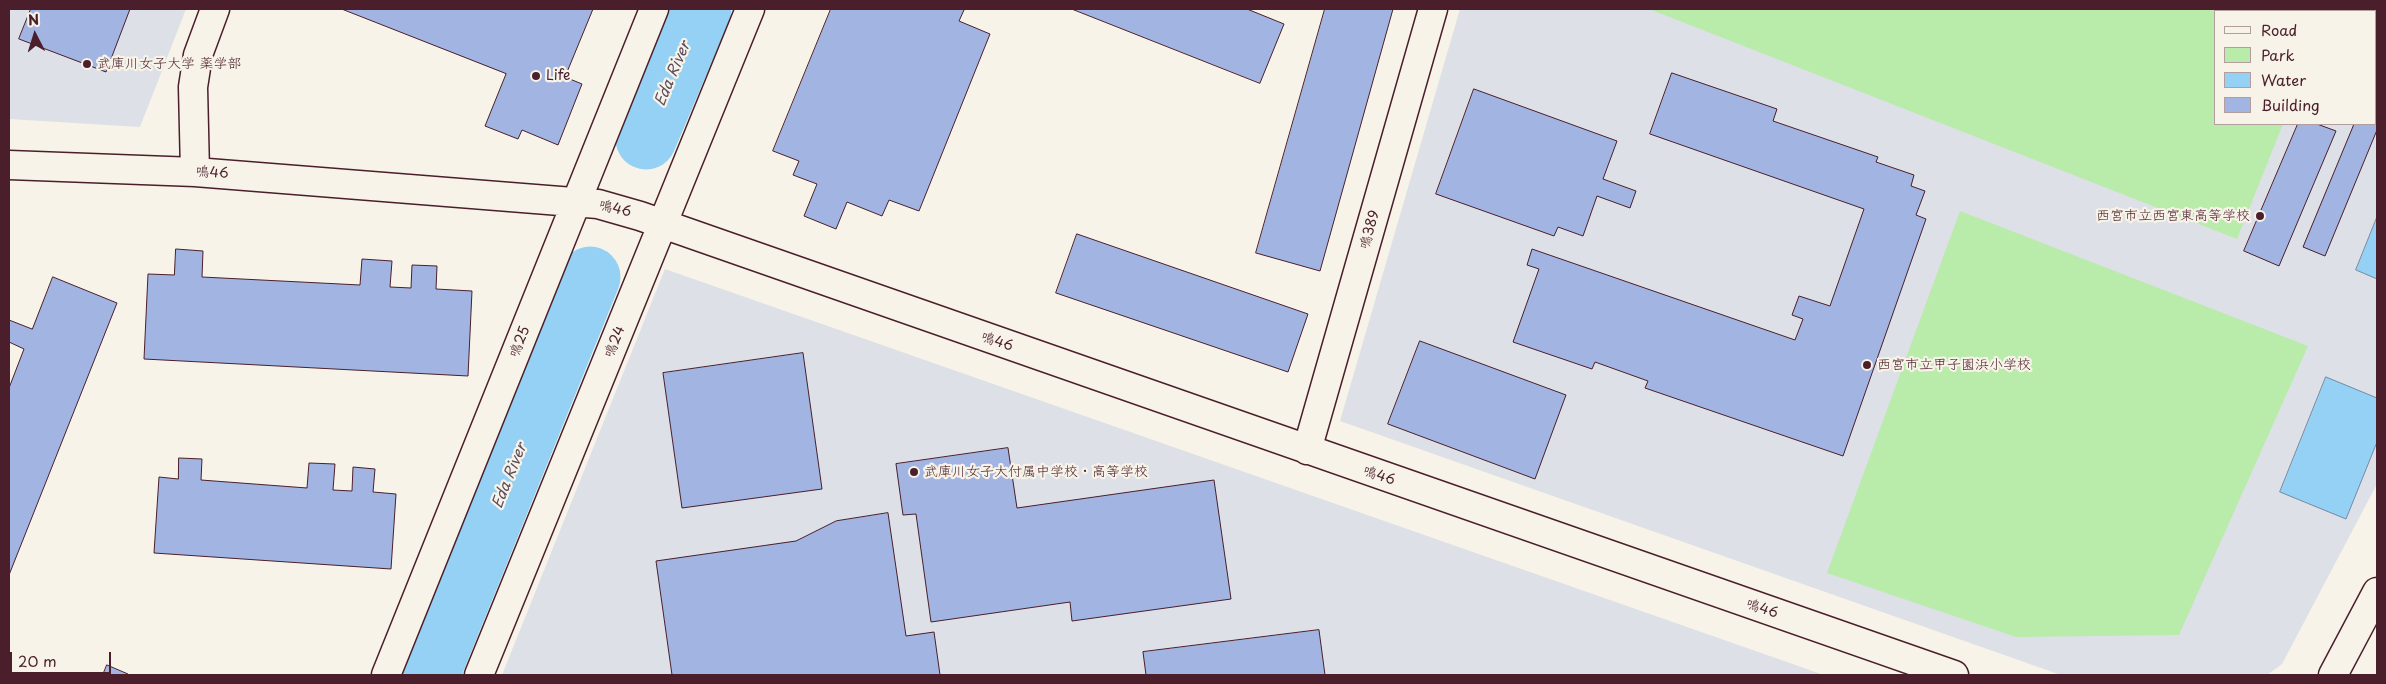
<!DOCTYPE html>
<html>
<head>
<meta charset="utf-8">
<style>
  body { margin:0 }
  #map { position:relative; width:2386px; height:684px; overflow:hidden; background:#f7f3e8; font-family:"Playpen Sans",sans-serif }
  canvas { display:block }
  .frame { position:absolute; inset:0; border:10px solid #4a1f2b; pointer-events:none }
  .legend { position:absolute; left:2214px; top:10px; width:162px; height:115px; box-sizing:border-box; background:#f7f3e8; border:1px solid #b29e9c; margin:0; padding:6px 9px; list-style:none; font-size:15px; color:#4a1f2b }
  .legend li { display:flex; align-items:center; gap:10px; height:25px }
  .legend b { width:25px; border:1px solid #b29e9c }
  .north { position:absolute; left:10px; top:10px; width:50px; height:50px; -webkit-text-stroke:4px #f7f3e8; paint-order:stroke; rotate:355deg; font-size:14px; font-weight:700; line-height:20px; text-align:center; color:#4a1f2b }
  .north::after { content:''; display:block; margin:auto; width:18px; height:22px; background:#4a1f2b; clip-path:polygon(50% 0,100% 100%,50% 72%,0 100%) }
  .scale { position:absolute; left:10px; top:652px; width:101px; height:22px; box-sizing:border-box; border:2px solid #4a1f2b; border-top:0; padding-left:6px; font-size:15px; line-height:18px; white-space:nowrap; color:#4a1f2b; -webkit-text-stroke:4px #f7f3e8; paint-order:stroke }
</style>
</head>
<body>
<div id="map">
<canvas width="2386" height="684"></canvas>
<div class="frame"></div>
<ul class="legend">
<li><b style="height:6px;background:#f7f3e8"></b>Road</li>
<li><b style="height:14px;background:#b9ebab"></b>Park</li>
<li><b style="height:14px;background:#94d1f5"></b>Water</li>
<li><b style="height:14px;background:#a1b4e2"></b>Building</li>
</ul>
<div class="north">N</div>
<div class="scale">20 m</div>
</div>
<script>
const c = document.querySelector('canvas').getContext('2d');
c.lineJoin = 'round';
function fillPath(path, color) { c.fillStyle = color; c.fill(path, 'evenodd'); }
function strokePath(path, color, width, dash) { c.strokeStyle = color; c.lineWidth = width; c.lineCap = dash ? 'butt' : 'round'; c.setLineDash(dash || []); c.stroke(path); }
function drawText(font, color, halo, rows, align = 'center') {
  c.font = font + ' "Playpen Sans","Klee One",sans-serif'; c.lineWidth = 4.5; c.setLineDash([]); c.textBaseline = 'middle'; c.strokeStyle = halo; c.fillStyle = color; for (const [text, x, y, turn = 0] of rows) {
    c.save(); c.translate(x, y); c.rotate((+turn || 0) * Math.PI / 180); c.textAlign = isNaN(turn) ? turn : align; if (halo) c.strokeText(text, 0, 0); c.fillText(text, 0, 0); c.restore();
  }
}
const built = new Path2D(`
  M9 9H186L140 127 9 119Z
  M1460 9H2377V484L2282 664 2267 675H2061L1340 421ZM2215 11H2375V124H2215Z
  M665 269 1824 675H502Z`);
const green = new Path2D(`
  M1649 9H2377L2375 14V11H2215V124H2283L2237 239Z
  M1960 211 2308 346 2179 635 2016 637 1827 573Z`);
const water = new Path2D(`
  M2377 217V279L2356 270Z
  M2326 377 2377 398V442L2346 519 2280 492Z`);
const river = new Path2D(`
  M646 139 701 9
  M429 675 590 277`);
const building = new Path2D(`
  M31 9H130L106 72 19 39Z
  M342 9H593L565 77 582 84 558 145 522 130 518 139 485 126 506 74Z
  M831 9H962L964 10 959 21 990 34 919 211 889 200 882 216 847 202 836 229 804 216 817 184 793 175 799 161 773 151Z
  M1072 9H1247L1284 24 1260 83Z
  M1325 9H1393L1320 271 1256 253Z
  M2377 68V130L2325 256 2303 247 2354 124H2375V74Z
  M1672 73 1777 109 1773 121 1878 157 1876 162 1914 175 1911 186 1925 191 1916 215 1926 219 1843 456 1645 388 1648 381 1595 362 1592 369 1513 342 1539 269 1527 265 1532 249 1795 340 1803 319 1792 315 1799 296 1830 306 1864 209 1650 134Z
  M1474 89 1617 141 1603 179 1636 191 1630 208 1597 196 1583 236 1558 227 1554 236 1436 194Z
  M2298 124H2317L2336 131 2279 266 2244 251Z
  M1077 234 1308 314 1288 372 1056 293Z
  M176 249 203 251 202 277 360 285 362 259 392 261 390 287 411 288 412 265 437 266 436 289 472 291 468 376 144 359 148 274 174 275Z
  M53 277 117 303 9 575V388L24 349 9 342V320L32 329Z
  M1420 341 1566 395 1535 479 1388 424Z
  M803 353 822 489 682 508 663 373Z
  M1008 448 1017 508 1214 480 1231 599 1072 621 1070 602 931 622 916 514 903 515 896 464Z
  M179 458 202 459 201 480 307 488 309 463 335 464 333 490 352 491 353 467 375 469 373 492 396 494 391 569 154 553 159 477 178 479Z
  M888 513 906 636 934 632 940 675H672L656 561 796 541 836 521Z
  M1319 630 1325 675H1146L1143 652Z
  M107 665 128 674 127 675H103Z`);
const minor = new Path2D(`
  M9 165 195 172 598 204 640 216 1954 675
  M195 172 193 87 198 55 215 9
  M1307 450 1433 9
  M386 675 654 9
  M479 675 750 9
  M2333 675 2377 592`);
const markers = [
  [87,64,5,"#4a1f2b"],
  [536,76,5,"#4a1f2b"],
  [2260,216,5,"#4a1f2b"],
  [1867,365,5,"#4a1f2b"],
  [914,472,5,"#4a1f2b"]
];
const poiNames = [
  ["武庫川女子大学 薬学部",97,64],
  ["Life",546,76],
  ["西宮市立西宮東高等学校",2250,216,"right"],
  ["西宮市立甲子園浜小学校",1877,365],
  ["武庫川女子大付属中学校・高等学校",924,472]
];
const streetNames = [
  ["鳴46",212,173,4],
  ["鳴46",615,209,14],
  ["鳴389",1370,230,-74],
  ["鳴25",520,342,-68],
  ["鳴24",615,342,-68],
  ["鳴46",997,342,19],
  ["鳴46",1379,476,19],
  ["鳴46",1762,609,19]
];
const waterNames = [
  ["Eda River",673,74,-67],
  ["Eda River",510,476,-68]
];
fillPath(built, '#dde0e6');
fillPath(green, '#b9ebab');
fillPath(water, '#94d1f5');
strokePath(water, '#768aa4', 1);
strokePath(river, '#94d1f5', 61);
fillPath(building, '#a1b4e2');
strokePath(building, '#4a1f2b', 1);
strokePath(minor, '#4a1f2b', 31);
strokePath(minor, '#f7f3e8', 28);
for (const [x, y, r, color] of markers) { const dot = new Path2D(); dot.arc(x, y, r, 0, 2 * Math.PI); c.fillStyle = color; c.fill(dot); strokePath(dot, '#f7f3e8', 2); }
drawText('14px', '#4a1f2b', '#f7f3e8', poiNames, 'left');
drawText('14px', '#4a1f2b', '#f7f3e8', streetNames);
drawText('italic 15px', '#5c4c5e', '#f7f3e8', waterNames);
</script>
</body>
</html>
